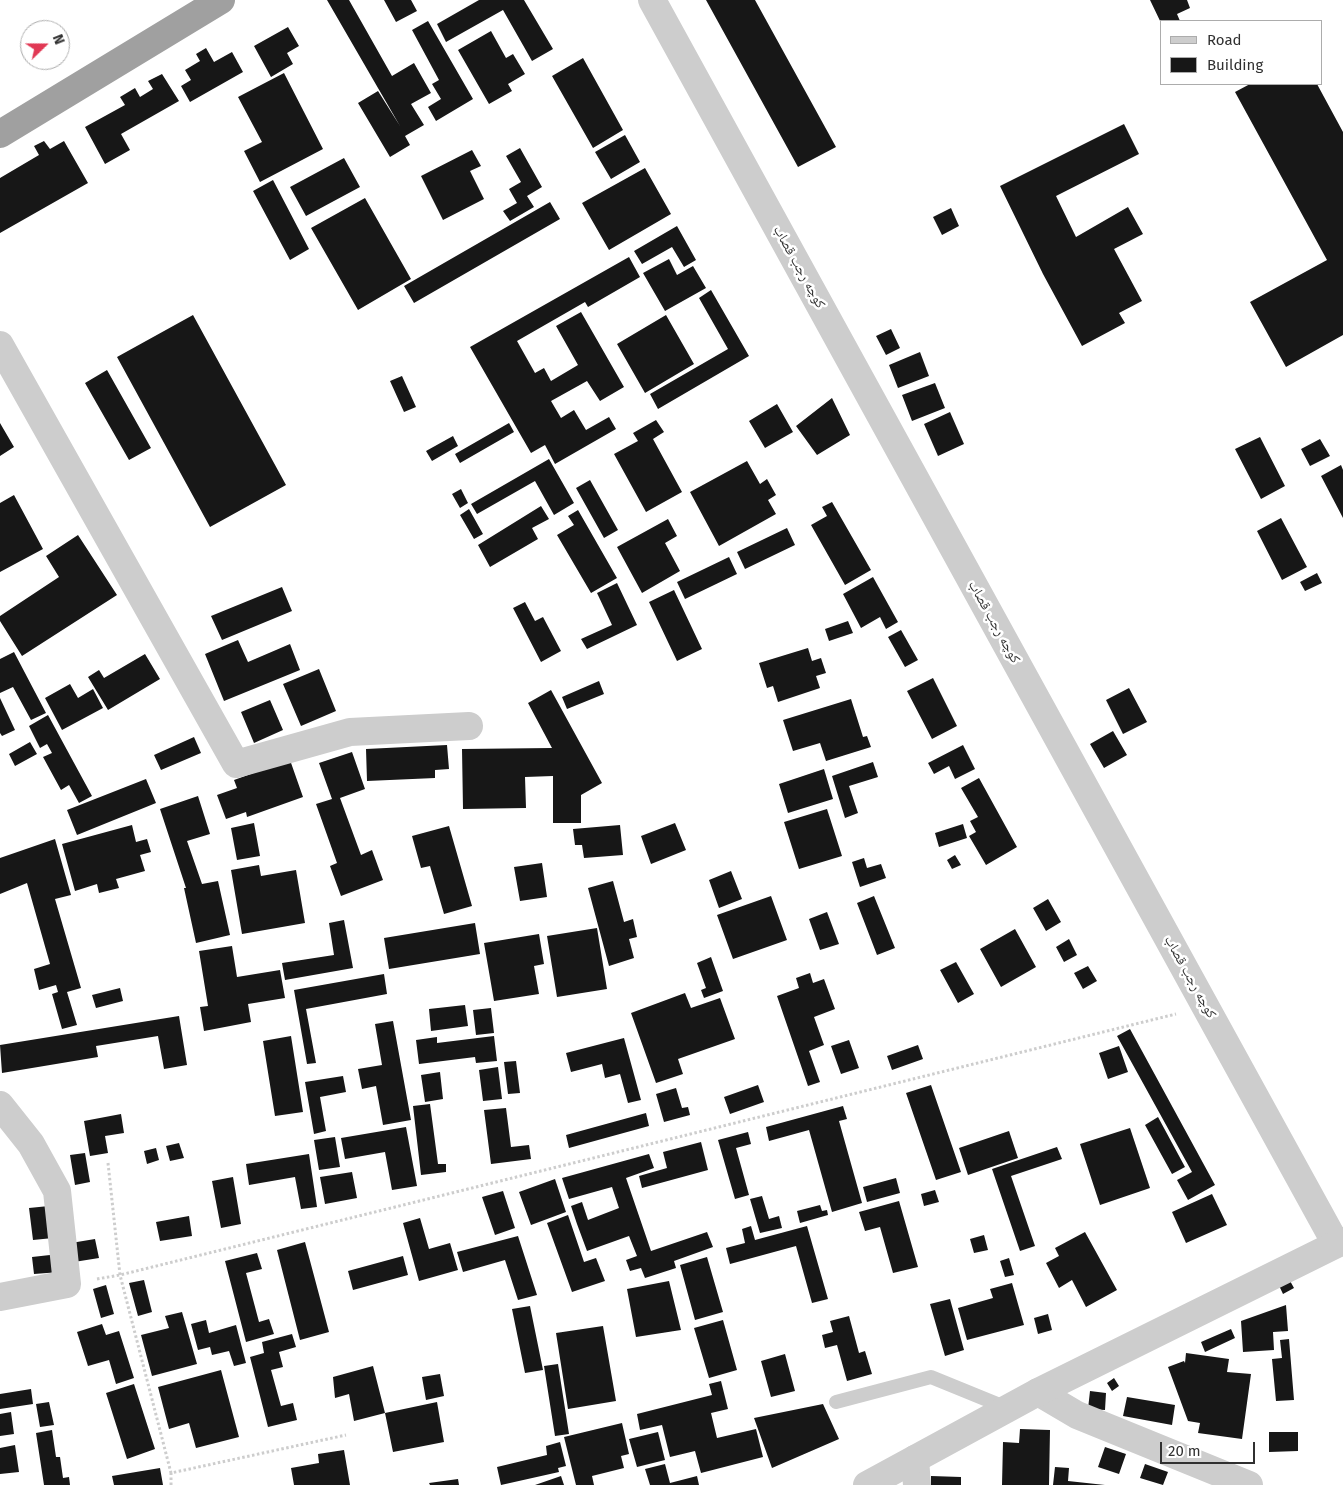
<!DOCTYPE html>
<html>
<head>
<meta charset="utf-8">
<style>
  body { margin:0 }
  #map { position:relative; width:1343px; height:1485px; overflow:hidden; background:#fff; font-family:"Fira Sans",sans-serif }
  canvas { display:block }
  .legend { position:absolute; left:1160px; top:20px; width:162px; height:65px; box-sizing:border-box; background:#fff; border:1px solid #acacac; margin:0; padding:6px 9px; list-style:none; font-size:15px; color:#303030 }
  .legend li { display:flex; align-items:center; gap:10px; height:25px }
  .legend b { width:25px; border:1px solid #acacac }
  .north { position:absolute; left:20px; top:20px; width:50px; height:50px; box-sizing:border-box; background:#fff; border:1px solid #acacac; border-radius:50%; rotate:68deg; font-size:14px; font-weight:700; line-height:20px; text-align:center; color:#303030 }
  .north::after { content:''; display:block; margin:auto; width:18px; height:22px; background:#e13854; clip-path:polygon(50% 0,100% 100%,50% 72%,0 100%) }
  .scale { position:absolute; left:1160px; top:1442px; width:95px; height:22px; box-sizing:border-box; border:2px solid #303030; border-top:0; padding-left:6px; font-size:15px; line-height:18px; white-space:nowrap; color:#303030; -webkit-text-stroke:4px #fff; paint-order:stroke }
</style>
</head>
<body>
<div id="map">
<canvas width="1343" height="1485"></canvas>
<ul class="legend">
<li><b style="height:6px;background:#cdcdcd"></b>Road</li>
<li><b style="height:14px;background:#171717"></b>Building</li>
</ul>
<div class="north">N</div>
<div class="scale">20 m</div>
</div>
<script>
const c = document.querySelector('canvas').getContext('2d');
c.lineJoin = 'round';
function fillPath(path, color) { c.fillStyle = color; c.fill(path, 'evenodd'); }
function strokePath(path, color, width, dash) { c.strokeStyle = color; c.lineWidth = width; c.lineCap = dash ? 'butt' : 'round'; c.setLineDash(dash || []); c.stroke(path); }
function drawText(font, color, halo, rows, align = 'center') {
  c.font = font + ' "Fira Sans","Noto Naskh Arabic",sans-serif'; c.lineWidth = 5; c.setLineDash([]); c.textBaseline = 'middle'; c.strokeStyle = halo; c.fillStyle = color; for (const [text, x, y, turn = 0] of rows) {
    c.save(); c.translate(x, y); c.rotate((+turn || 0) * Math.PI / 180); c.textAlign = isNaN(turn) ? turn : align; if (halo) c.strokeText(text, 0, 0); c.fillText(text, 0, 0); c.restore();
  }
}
const building = new Path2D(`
  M327 0H349L392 76 414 63 431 93 411 104 424 125 405 136 410 145 390 157 358 103 378 91 400 126Z
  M384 0H411L417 11 396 22Z
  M479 0H524L553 49 532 61 503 10 446 42 437 24Z
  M706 0H755L836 147 798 167Z
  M1150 0H1187L1190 8 1177 14 1180 21H1162V25Z
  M428 21 473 99 436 121 428 107 441 99 432 84 439 80 412 30Z
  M288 27 299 46 287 53 293 64 271 77 254 46Z
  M491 31 506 58 513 54 525 74 508 84 512 91 489 104 458 50Z
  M206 48 214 62 232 52 243 72 190 102 181 86 191 80 185 70 200 61 196 54Z
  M583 58 623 130 593 148 552 76Z
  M284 73 323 149 260 182 244 151 262 142 238 97Z
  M162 74 179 101 121 134 130 150 105 164 85 127 125 105 120 97 135 88 140 97 153 89 148 81Z
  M1250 84H1317L1343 132V335L1286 367 1250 302 1327 260 1235 92Z
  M1124 124 1139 154 1056 196 1076 237 1128 207 1143 234 1114 249 1142 301 1119 313 1125 323 1082 346 1043 274 1000 186Z
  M625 135 640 162 611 179 595 152Z
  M44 141 50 149 64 141 88 183 0 233V178L39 155 34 146Z
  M520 148 542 187 527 196 534 207 510 221 503 211 517 203 509 189 521 182 506 156Z
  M472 150 481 166 470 171 484 199 443 220 421 176Z
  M344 158 360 187 306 216 290 187Z
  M645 168 671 214 609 250 582 203Z
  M273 180 309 249 290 260 253 191Z
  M365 198 411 279 358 310 311 228Z
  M550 202 560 219 414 303 404 286Z
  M951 208 959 226 942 235 933 217Z
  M677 226 696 260 684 267 672 247 642 264 634 251Z
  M629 257 640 277 588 307 585 302 517 341 535 373 544 368 551 381 578 365 556 326 581 312 624 387 600 401 587 381 551 401 561 418 574 410 586 430 609 417 616 429 555 464 545 445 531 453 470 347Z
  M669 259 677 275 693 266 706 288 665 311 643 273Z
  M711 290 749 356 658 409 650 394 728 349 699 298Z
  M193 315 286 485 210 527 117 357Z
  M666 315 694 364 645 393 617 344Z
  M891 329 900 348 886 355 876 336Z
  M920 352 929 376 898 388 889 365Z
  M107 370 151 448 129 460 85 383Z
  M402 376 416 407 404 412 390 381Z
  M935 383 945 408 912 421 902 395Z
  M832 398 850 435 817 455 796 426Z
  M777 404 793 432 765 448 749 421Z
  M950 412 964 444 938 456 924 424Z
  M656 420 664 432 653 439 682 492 646 512 614 454 638 441 633 433Z
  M0 423 14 447 0 456Z
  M509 423 514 432 460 463 455 454Z
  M453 436 458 446 432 461 426 451Z
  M1260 437 1285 486 1261 499 1235 449Z
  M1320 439 1330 456 1310 466 1301 449Z
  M549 459 574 503 554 515 535 481 477 514 471 504Z
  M747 461 760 484 767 479 776 495 768 500 776 514 719 546 690 492Z
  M1341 465 1343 470V518L1321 476Z
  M590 480 618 530 604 538 576 488Z
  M461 489 468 503 460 508 452 494Z
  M14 495 43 549 0 572V503Z
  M832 502 871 570 845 585 811 525 827 516 822 507Z
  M541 506 549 519 532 528 538 539 490 567 478 545Z
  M469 509 483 534 474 539 460 515Z
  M578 510 617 578 591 593 557 535 574 525 568 516Z
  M1281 518 1307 567 1282 580 1257 531Z
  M668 519 677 536 665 543 680 571 642 593 617 547Z
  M787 528 795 545 745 569 737 552Z
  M78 535 117 595 22 656 0 621V616L59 577 46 556Z
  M729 557 737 574 685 599 677 582Z
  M1317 573 1322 583 1305 591 1300 582Z
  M873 577 898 622 886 629 880 617 861 628 843 594Z
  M617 583 637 625 587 649 581 639 612 625 597 593Z
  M282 587 292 611 222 640 211 616Z
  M674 590 702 649 677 661 649 602Z
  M525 602 535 621 543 617 561 651 541 662 513 608Z
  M848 621 853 633 829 641 825 629Z
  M901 630 918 660 905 667 888 637Z
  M238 640 248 662 290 644 300 670 224 701 205 654Z
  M808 648 812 661 821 658 826 673 816 676 820 688 778 702 773 686 767 688 759 663Z
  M14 652 46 713 31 720 13 687 0 693V659Z
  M145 654 160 679 108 710 88 677 99 670 104 678Z
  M319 669 336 711 301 726 283 684Z
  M933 678 957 726 932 739 907 691Z
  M599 681 604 694 567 709 562 697Z
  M70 684 78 698 93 689 103 708 62 730 45 698Z
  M1129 688 1147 722 1123 734 1106 700Z
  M551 690 602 783 581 795V823H553V776L525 777 526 808 463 809 462 749 552 748 528 703Z
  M0 698 15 730 2 736 0 733Z
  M851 699 863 737 867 736 871 747 826 761 820 743 793 751 783 720Z
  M270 700 283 730 254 743 241 712Z
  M48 715 92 796 79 803 69 785 61 790 43 757 52 753 47 744 40 748 29 726Z
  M1113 731 1127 755 1104 768 1090 744Z
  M194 737 201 753 161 770 154 755Z
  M30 742 37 754 15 766 9 754Z
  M447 745 449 769 435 770V778L367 781 366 749Z
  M963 745 975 769 955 779 949 766 934 774 928 763Z
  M352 752 365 789 340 798 361 855 372 850 383 880 341 896 330 866 337 863 316 804 332 799 319 763Z
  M290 760 303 797 247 817 246 812 226 819 217 795 237 788 234 780Z
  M873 762 878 777 849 786 858 813 845 818 832 776Z
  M824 769 833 799 788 813 779 784Z
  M979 778 1017 847 986 865 969 836 976 832 970 821 978 817 961 788Z
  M146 779 156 803 77 835 67 810Z
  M198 796 210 834 187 841 202 884 218 881 230 935 196 943 184 888H186L160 809Z
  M827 809 842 856 799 869 784 822Z
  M254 823 260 856 237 860 231 828Z
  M675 823 686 850 651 864 641 836Z
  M963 824 967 838 939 847 935 833Z
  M132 825 136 842 147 839 151 852 140 855 145 871 116 879 119 888 99 893 97 884 75 891 62 844Z
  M620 825 623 855 584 858 582 845H575L573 829Z
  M449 826 472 906 444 914 430 866 421 868 412 836Z
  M55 839 71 895 55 899 81 988 67 992 77 1025 62 1029 52 994 58 992 56 985 39 990 34 969 50 964 27 883 0 894V858Z
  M955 855 961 865 952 869 947 860Z
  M864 858 867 868 881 864 886 878 860 887 852 862Z
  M542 863 547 897 520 901 514 867Z
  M259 865 261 876 296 870 305 923 242 934 231 870Z
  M731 871 742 899 719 908 709 880Z
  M613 881 624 922 633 919 637 937 629 939 634 958 609 966 588 888Z
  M771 896 787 940 733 959 717 915Z
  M874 896 895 948 877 955 857 903Z
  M1048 899 1061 922 1046 931 1033 908Z
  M827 912 839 944 820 950 809 919Z
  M344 920 353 968 285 980 282 963 334 955 329 923Z
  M475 923 480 954 389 969 384 938Z
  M597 928 607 989 557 997 547 936Z
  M1015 929 1036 967 1001 987 980 949Z
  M539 934 544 964 534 966 539 994 494 1001 484 943Z
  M1069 939 1077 955 1064 962 1056 947Z
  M232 946 237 977 280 970 285 998 248 1004 251 1022 204 1031 200 1007 208 1006 199 951Z
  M711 957 723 991 704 998 701 990 706 988 697 963Z
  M956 962 974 994 958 1003 940 970Z
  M1088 966 1097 981 1083 989 1074 973Z
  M810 973 813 983 824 979 835 1009 814 1017 824 1045 809 1051 820 1082 808 1086 777 996 799 988 796 978Z
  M384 974 387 994 306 1009 316 1063 307 1064 294 990Z
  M120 988 123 1001 96 1008 92 995Z
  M685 993 691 1008 720 998 735 1039 678 1059 683 1074 656 1083 631 1013Z
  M465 1005 468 1026 431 1031 429 1009Z
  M491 1008 494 1033 476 1035 473 1010Z
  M179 1016 187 1065 164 1069 158 1036 96 1046 98 1057 2 1073 0 1045Z
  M393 1021 411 1120 383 1125 376 1086 362 1089 358 1069 382 1065 375 1024Z
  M1130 1029 1215 1185 1188 1200 1177 1180 1192 1172 1117 1036Z
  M291 1036 303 1112 275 1116 263 1041Z
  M494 1036 497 1061 476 1063 475 1057 419 1064 416 1040 437 1037V1043Z
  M624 1038 641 1100 628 1103 620 1074 605 1078 602 1064 571 1072 566 1053Z
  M849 1040 859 1068 841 1074 831 1046Z
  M918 1045 923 1059 892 1070 887 1056Z
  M1119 1046 1128 1072 1108 1079 1099 1053Z
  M516 1061 520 1093 508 1094 504 1062Z
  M498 1067 502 1099 483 1101 479 1070Z
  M440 1072 443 1099 425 1102 421 1075Z
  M343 1076 346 1092 320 1097 326 1131 314 1134 305 1082Z
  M758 1085 764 1102 730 1114 724 1097Z
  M931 1085 961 1172 936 1180 906 1093Z
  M676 1088 682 1108 688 1107 690 1115 664 1122 656 1094Z
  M430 1104 438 1164H446V1172L421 1175 413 1106Z
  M843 1106 847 1119 839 1121 862 1203 832 1212 809 1130 769 1141 766 1127Z
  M506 1108 511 1147 529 1145 531 1159 491 1164 484 1110Z
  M646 1113 649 1126 569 1148 566 1135Z
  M121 1114 124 1133 105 1136 108 1153 90 1156 84 1121Z
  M1158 1117 1185 1167 1172 1174 1145 1125Z
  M406 1127 417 1186 392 1190 385 1152 345 1159 341 1138Z
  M1130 1128 1150 1188 1100 1205 1080 1144Z
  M1009 1131 1018 1158 968 1175 959 1148Z
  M748 1132 751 1144 736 1148 749 1195 735 1199 718 1140Z
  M335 1137 340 1167 319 1170 314 1140Z
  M701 1142 708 1170 642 1188 639 1176 667 1168 663 1152Z
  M179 1143 184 1158 170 1161 166 1146Z
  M1057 1147 1062 1159 1011 1176 1035 1246 1020 1251 992 1169Z
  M156 1148 159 1160 147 1164 144 1151Z
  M85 1153 90 1182 75 1185 70 1155Z
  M309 1154 317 1207 301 1209 295 1177 249 1185 246 1164Z
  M649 1154 654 1168 626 1178 651 1251 707 1232 713 1247 674 1261 676 1268 645 1278 641 1268 630 1271 626 1260 637 1256 629 1236 587 1251 577 1224 571 1206 582 1202 588 1220 619 1208 612 1187 569 1199 562 1178Z
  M352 1172 357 1198 325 1204 320 1177Z
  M233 1177 241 1224 221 1228 212 1181Z
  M896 1178 900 1193 867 1202 863 1187Z
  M555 1179 566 1212 531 1225 519 1192Z
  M935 1190 939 1202 924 1206 921 1194Z
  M503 1191 515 1228 495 1235 482 1197Z
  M1212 1194 1227 1225 1186 1243 1172 1212Z
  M762 1196 769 1219 779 1216 782 1228 760 1233 750 1199Z
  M899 1201 918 1267 893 1273 880 1227 865 1231 859 1212Z
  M820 1205 822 1211 827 1210 828 1215 800 1223 797 1211Z
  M49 1206 53 1238 33 1240 29 1208Z
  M568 1215 584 1262 596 1258 605 1281 572 1292 547 1223Z
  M189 1216 192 1236 160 1241 156 1222Z
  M420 1218 429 1249 450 1243 458 1270 419 1281 403 1223Z
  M751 1226 755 1240 807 1226 828 1299 812 1303 796 1246 730 1264 726 1248 745 1243 742 1229Z
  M1085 1232 1117 1290 1086 1307 1072 1280 1059 1288 1046 1263 1059 1256 1055 1248Z
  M984 1235 988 1250 974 1253 970 1239Z
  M518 1236 537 1295 518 1300 505 1260 463 1272 457 1252Z
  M95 1239 99 1258 74 1262 71 1243Z
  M305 1242 329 1332 300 1340 277 1250Z
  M257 1253 262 1269 246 1273 259 1322 269 1319 274 1334 246 1342 225 1261Z
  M59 1254 60 1272 34 1274 32 1257Z
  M403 1256 408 1275 353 1290 348 1271Z
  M707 1257 723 1312 695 1320 680 1265Z
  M1009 1258 1014 1275 1005 1277 1000 1261Z
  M1284 1270 1294 1288 1283 1294 1274 1275Z
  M144 1280 152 1312 138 1316 129 1283Z
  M669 1281 681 1330 636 1337 627 1289Z
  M1012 1283 1024 1325 967 1340 958 1308 993 1298 990 1289Z
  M106 1285 114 1314 101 1318 93 1289Z
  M950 1299 964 1350 945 1356 930 1304Z
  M1286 1305 1288 1331 1273 1332 1274 1350 1243 1352 1241 1321Z
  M530 1306 543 1370 525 1373 512 1309Z
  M182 1312 197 1364 152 1376 141 1335 169 1328 165 1316Z
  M1048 1314 1052 1330 1038 1334 1034 1318Z
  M849 1316 859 1353 865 1351 872 1374 847 1381 837 1345 825 1348 822 1335 833 1332 830 1321Z
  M206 1320 209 1333 236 1325 246 1363 234 1366 229 1351 212 1355 210 1347 198 1350 191 1324Z
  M723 1320 737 1370 709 1378 694 1328Z
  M102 1324 106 1335 119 1331 134 1378 116 1384 109 1360 88 1366 77 1332Z
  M603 1326 616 1401 568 1409 556 1333Z
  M1231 1329 1235 1338 1205 1352 1201 1342Z
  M292 1334 296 1347 279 1352 283 1367 271 1370 281 1406 293 1403 297 1420 268 1427 250 1357 264 1353 262 1342Z
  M1289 1339 1294 1400 1276 1401 1272 1359 1282 1358 1280 1340Z
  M1186 1353 1229 1359 1227 1372 1251 1374 1242 1439 1198 1433 1200 1423 1188 1421 1168 1367 1184 1361 1185 1363Z
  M785 1354 795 1391 771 1397 761 1361Z
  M558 1364 569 1434 555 1436 544 1366Z
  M373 1366 385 1413 354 1421 349 1394 335 1398 333 1377Z
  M221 1370 239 1437 196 1448 189 1423 169 1429 158 1387Z
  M440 1374 444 1396 426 1400 422 1377Z
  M1114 1378 1119 1386 1112 1391 1107 1383Z
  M721 1381 728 1409 711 1413 717 1438 756 1429 763 1457 701 1473 695 1451 670 1457 662 1425 640 1430 637 1414 712 1395 709 1384Z
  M134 1384 155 1449 127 1459 106 1393Z
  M31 1389 33 1404 0 1409V1394Z
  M1090 1391 1106 1393 1105 1410 1088 1409Z
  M1127 1397 1175 1405 1172 1425 1123 1416Z
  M49 1402 54 1425 40 1427 36 1404Z
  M437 1402 444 1442 393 1452 385 1413Z
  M823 1404 839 1439 772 1468 754 1418Z
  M11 1412 14 1434 0 1436V1414Z
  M622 1423 629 1454 621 1456 624 1468 592 1476 594 1485H576L564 1437Z
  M1020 1429 1050 1430 1049 1485H1002L1003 1442 1019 1443Z
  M52 1430 56 1457H60L63 1478 69 1477 70 1485H44L36 1433Z
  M658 1432 665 1460 637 1467 629 1439Z
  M1269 1432H1298V1451L1269 1452Z
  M560 1442 566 1466 558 1468 559 1472 501 1485 497 1467 547 1455 546 1446Z
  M15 1445 19 1472 0 1474V1448Z
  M1105 1447 1126 1454 1119 1474 1098 1467Z
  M344 1450 350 1485H294L291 1468 319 1463 318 1454Z
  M665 1464 670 1483 697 1476 699 1485H650L645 1469Z
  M1145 1464 1168 1472 1163 1485 1140 1478Z
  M1055 1467 1069 1468 1068 1481 1105 1485H1053Z
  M160 1468 163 1485H114L112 1476Z
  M561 1476 564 1485H535Z
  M931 1476 961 1477V1485H931Z
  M458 1479 459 1485H430L429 1483Z`);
const path = new Path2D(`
  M108 1163 120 1275 171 1473 346 1435
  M97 1279 120 1275 1176 1014
  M171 1485V1473`);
const service = new Path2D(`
  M836 1402 931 1377 1007 1408`);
const minor = new Path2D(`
  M652 0 1336 1244
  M0 345 236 764 350 732 469 726
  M0 1105 31 1144 57 1191 67 1284 0 1297
  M1038 1392 1077 1415 1249 1485
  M915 1459 917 1485`);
const tertiary = new Path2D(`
  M867 1485 1038 1392 1343 1241`);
const trunk = new Path2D(`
  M0 134 221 0`);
const streetNames = [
  ["کوچه رجب قصاب",799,267,61],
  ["کوچه رجب قصاب",994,622,61],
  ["کوچه رجب قصاب",1190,977,61]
];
fillPath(building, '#171717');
strokePath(path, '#cdcdcd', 3, [2.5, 2.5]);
strokePath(service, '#cdcdcd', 14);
strokePath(minor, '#cdcdcd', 28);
strokePath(tertiary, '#cdcdcd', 28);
strokePath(trunk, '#a0a0a0', 28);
drawText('14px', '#303030', '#fff', streetNames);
</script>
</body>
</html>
